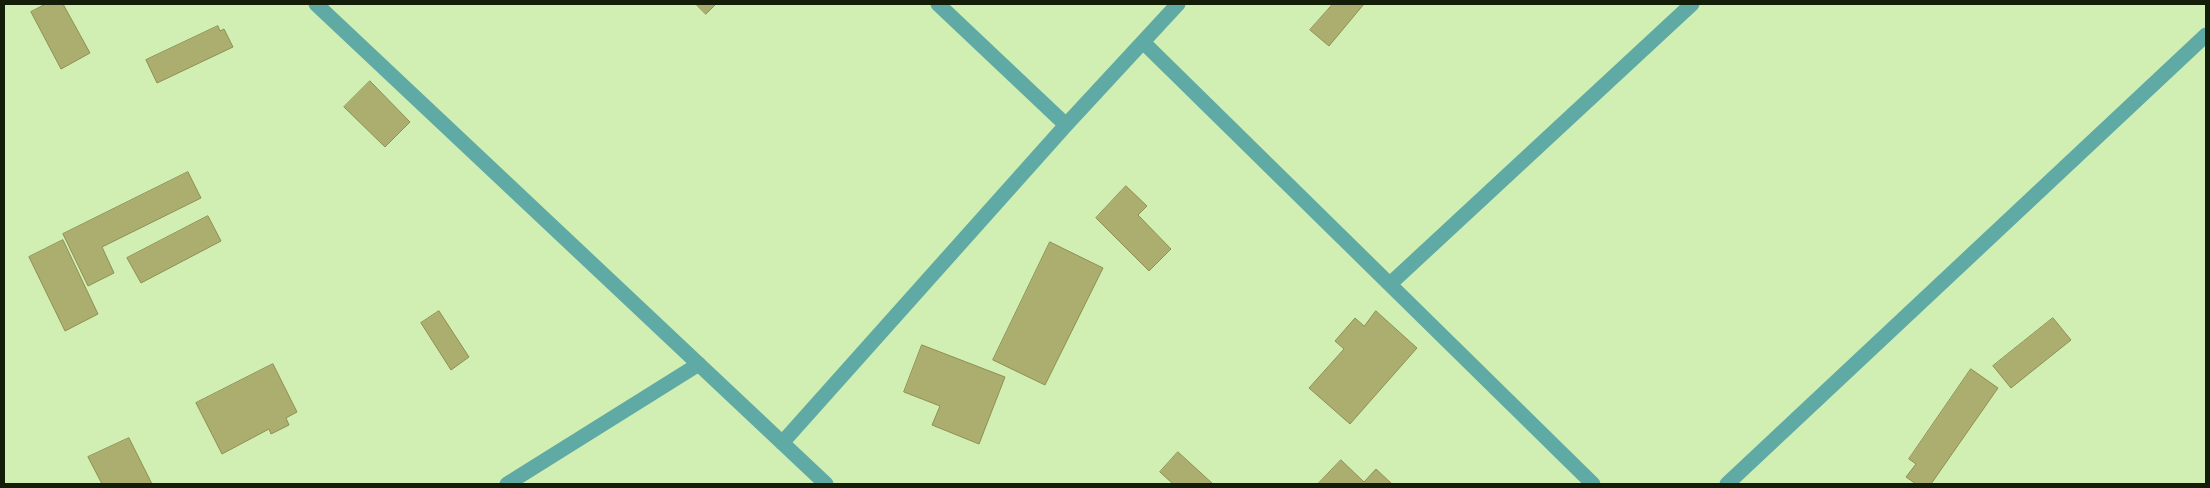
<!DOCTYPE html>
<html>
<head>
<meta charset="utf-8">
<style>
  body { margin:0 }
  #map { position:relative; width:2210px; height:488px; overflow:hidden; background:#d1eeb3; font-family:"DM Sans",sans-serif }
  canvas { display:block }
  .frame { position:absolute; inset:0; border:5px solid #131d07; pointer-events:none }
</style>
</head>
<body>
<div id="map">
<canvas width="2210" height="488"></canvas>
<div class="frame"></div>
</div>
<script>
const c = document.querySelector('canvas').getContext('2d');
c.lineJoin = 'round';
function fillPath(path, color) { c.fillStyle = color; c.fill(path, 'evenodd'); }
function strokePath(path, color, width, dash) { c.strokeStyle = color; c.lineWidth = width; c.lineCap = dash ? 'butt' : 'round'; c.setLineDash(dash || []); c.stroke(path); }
const building = new Path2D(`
  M46 4H63L90 53 61 69 31 12Z
  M696 4H716L706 14Z
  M1333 4H1364L1329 46 1310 30Z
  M218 26 220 31 224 29 233 47 157 83 146 60Z
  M370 81 410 122 385 147 344 107Z
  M188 172 201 198 102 247 114 273 88 286 63 234Z
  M1126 186 1147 206 1138 215 1171 249 1149 271 1096 218Z
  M208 216 221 241 141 283 127 258Z
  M63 240 98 314 65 331 29 257Z
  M1050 242 1103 268 1045 385 993 360Z
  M439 311 469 357 451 370 421 323Z
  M1376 311 1417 348 1350 424 1309 388 1344 349 1335 341 1355 318 1364 326Z
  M2053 318 2071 340 2011 388 1993 366Z
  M922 345 1005 377 979 444 932 425 940 406 904 392Z
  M273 364 297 412 286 418 289 425 271 434 269 429 222 454 196 403Z
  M1971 369 1998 388 1931 484H1916L1906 477 1916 464 1909 459Z
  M129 438 152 484H102L88 457Z
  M1178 452 1213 484H1173L1160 472Z
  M1341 460 1364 482 1376 469 1392 484H1318Z`);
const minor = new Path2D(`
  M316 4 826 484
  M938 4 1066 125
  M1143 42 1593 484
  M1390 284 1692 4
  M782 443 1066 125 1178 4
  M507 484 699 364
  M1727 484 2206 35`);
fillPath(building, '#acae6f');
strokePath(building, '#8e8f51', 1);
strokePath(minor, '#60aaa5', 15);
</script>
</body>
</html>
